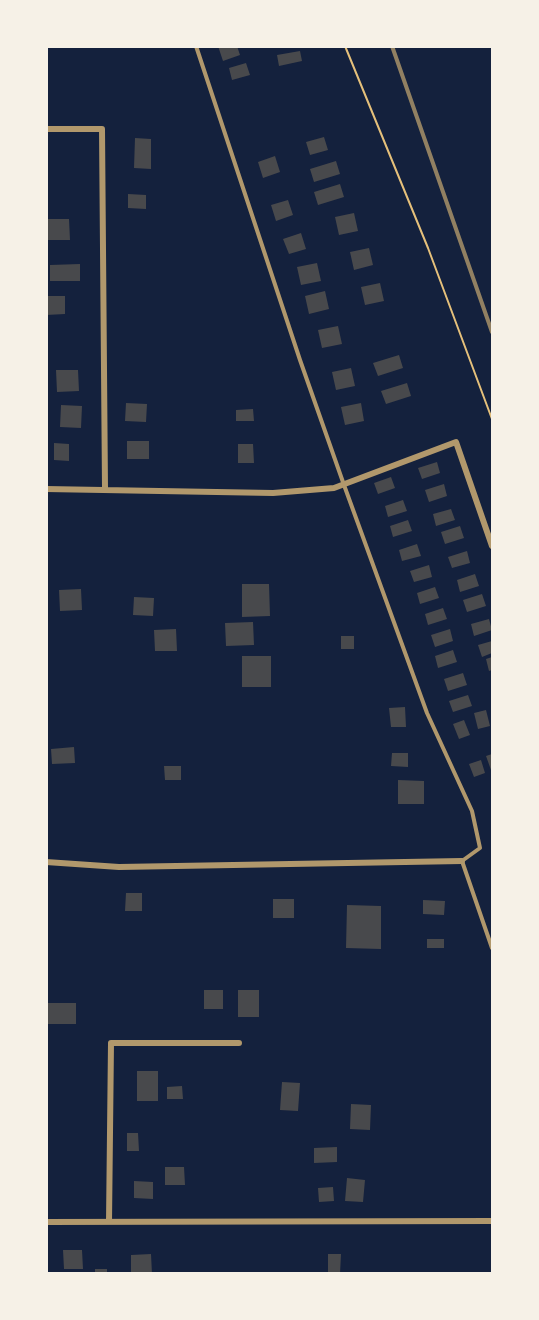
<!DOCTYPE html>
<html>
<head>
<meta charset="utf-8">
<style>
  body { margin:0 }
  #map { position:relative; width:539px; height:1320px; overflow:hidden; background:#14213d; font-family:"DM Sans",sans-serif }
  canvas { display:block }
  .frame { position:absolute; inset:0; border:48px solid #f6f1e7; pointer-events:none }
</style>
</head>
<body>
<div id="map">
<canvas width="539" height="1320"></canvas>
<div class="frame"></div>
</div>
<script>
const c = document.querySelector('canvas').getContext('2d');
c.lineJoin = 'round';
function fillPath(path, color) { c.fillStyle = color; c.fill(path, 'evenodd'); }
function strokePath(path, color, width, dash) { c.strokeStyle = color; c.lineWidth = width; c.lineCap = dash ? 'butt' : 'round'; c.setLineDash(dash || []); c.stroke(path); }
const building = new Path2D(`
  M218 46H237L240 55 223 61Z
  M300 51 302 61 279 66 277 55Z
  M246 63 250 75 232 80 229 68Z
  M324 137 328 150 310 155 306 142Z
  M135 138 151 139V169L134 168Z
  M275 156 280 172 263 178 258 162Z
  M336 161 340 174 314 182 310 169Z
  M340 184 344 197 318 205 314 192Z
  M128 194 146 195V209L128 208Z
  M288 200 293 215 276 221 271 205Z
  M354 213 358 231 339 235 335 217Z
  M47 219H69L70 240H48Z
  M301 233 306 249 289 254 283 239Z
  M369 248 373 265 354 270 350 252Z
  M317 263 321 281 301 285 297 267Z
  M80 264V281H50V265Z
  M380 283 384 301 365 305 361 287Z
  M325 291 329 309 309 314 305 296Z
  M46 296H65V314L46 315Z
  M338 326 342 344 322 348 318 330Z
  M399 355 403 368 378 376 373 363Z
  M351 368 355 386 336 390 332 372Z
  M56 370H78L79 391 57 392Z
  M407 383 411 396 386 404 381 391Z
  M126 403 147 404 146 422 125 421Z
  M361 403 364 421 345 425 341 407Z
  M61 405 82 406 81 428 60 427Z
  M253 409 254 421H236V410Z
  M127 441H149V459H127Z
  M54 443 69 444V461L54 460Z
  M238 444H253L254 463H238Z
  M437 462 440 473 422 479 418 468Z
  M391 477 395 488 378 494 374 483Z
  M444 484 447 496 429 502 425 490Z
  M403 500 407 511 388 517 385 506Z
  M451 509 455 520 436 526 433 514Z
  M408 520 412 531 393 537 390 526Z
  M460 526 464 538 445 544 441 532Z
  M417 544 421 556 402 561 399 550Z
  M467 551 470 563 452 568 448 557Z
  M429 565 432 577 414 582 410 571Z
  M475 574 479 586 460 592 457 580Z
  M242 584H269L270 616 242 617Z
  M435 587 439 598 420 604 417 593Z
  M81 589 82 610 60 611 59 590Z
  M482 594 486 606 467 612 463 600Z
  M134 597 154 598 153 616 133 615Z
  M443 608 447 619 428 625 425 614Z
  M489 619 492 630 474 636 471 624Z
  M253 622 254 645 226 646 225 623Z
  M176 629 177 651H155L154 630Z
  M450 629 453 641 435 647 431 635Z
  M341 636H354V649H341Z
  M492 641V653L482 657 478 645Z
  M453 650 457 662 438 668 435 656Z
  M242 656H271V687H242Z
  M492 657V670L489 671 486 659Z
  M463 673 467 685 448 691 444 679Z
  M468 695 472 706 453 712 449 701Z
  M405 707 406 727H391L389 708Z
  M486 710 490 726 478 729 474 713Z
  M464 720 470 735 459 739 453 724Z
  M74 747 75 763 52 764 51 749Z
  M392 753H408V767L391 766Z
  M492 754V769L491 770 486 756Z
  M481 760 485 773 474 777 469 764Z
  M164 766H181V780H165Z
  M398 780 424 781V804H398Z
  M126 893H142V911H125Z
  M273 899H294V918H273Z
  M423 900 445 901 444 915 423 914Z
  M347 905 381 906V949L346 948Z
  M427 939H444V948H427Z
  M204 990H223V1009H204Z
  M238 990H259V1017H238Z
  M46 1003H76V1024H46Z
  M137 1071H158V1101H137Z
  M282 1082 300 1083 298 1111 280 1110Z
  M182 1086 183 1099H167V1087Z
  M351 1104 371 1105 370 1130 350 1129Z
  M127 1133H138L139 1151H127Z
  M337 1147V1162L314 1163V1148Z
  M165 1167H184L185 1185H165Z
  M347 1178 365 1180 363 1202 345 1201Z
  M134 1181 153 1182V1199L134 1198Z
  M333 1187 334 1201 319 1202 318 1188Z
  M63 1250H82L83 1269H64Z
  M151 1254 152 1274H131V1255Z
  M328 1254H341L340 1274 328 1273Z
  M95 1269H107V1274H95Z`);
const path = new Path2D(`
  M345 46 428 248 492 419`);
const service = new Path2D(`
  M196 46 300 360 344 485 427 713 472 811 480 848 462 861 492 948`);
const minor = new Path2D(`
  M46 129H102L105 489
  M46 489 273 493 334 488 456 442 492 546
  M46 862 119 867 462 861
  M46 1222 492 1221
  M109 1222 111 1043H239`);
const rail = new Path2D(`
  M392 46 492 332`);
fillPath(building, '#48494c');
strokePath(path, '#e5c07b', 2);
strokePath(service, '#b1986c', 4);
strokePath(minor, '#b1986c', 6);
strokePath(rail, '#918062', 4);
</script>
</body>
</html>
